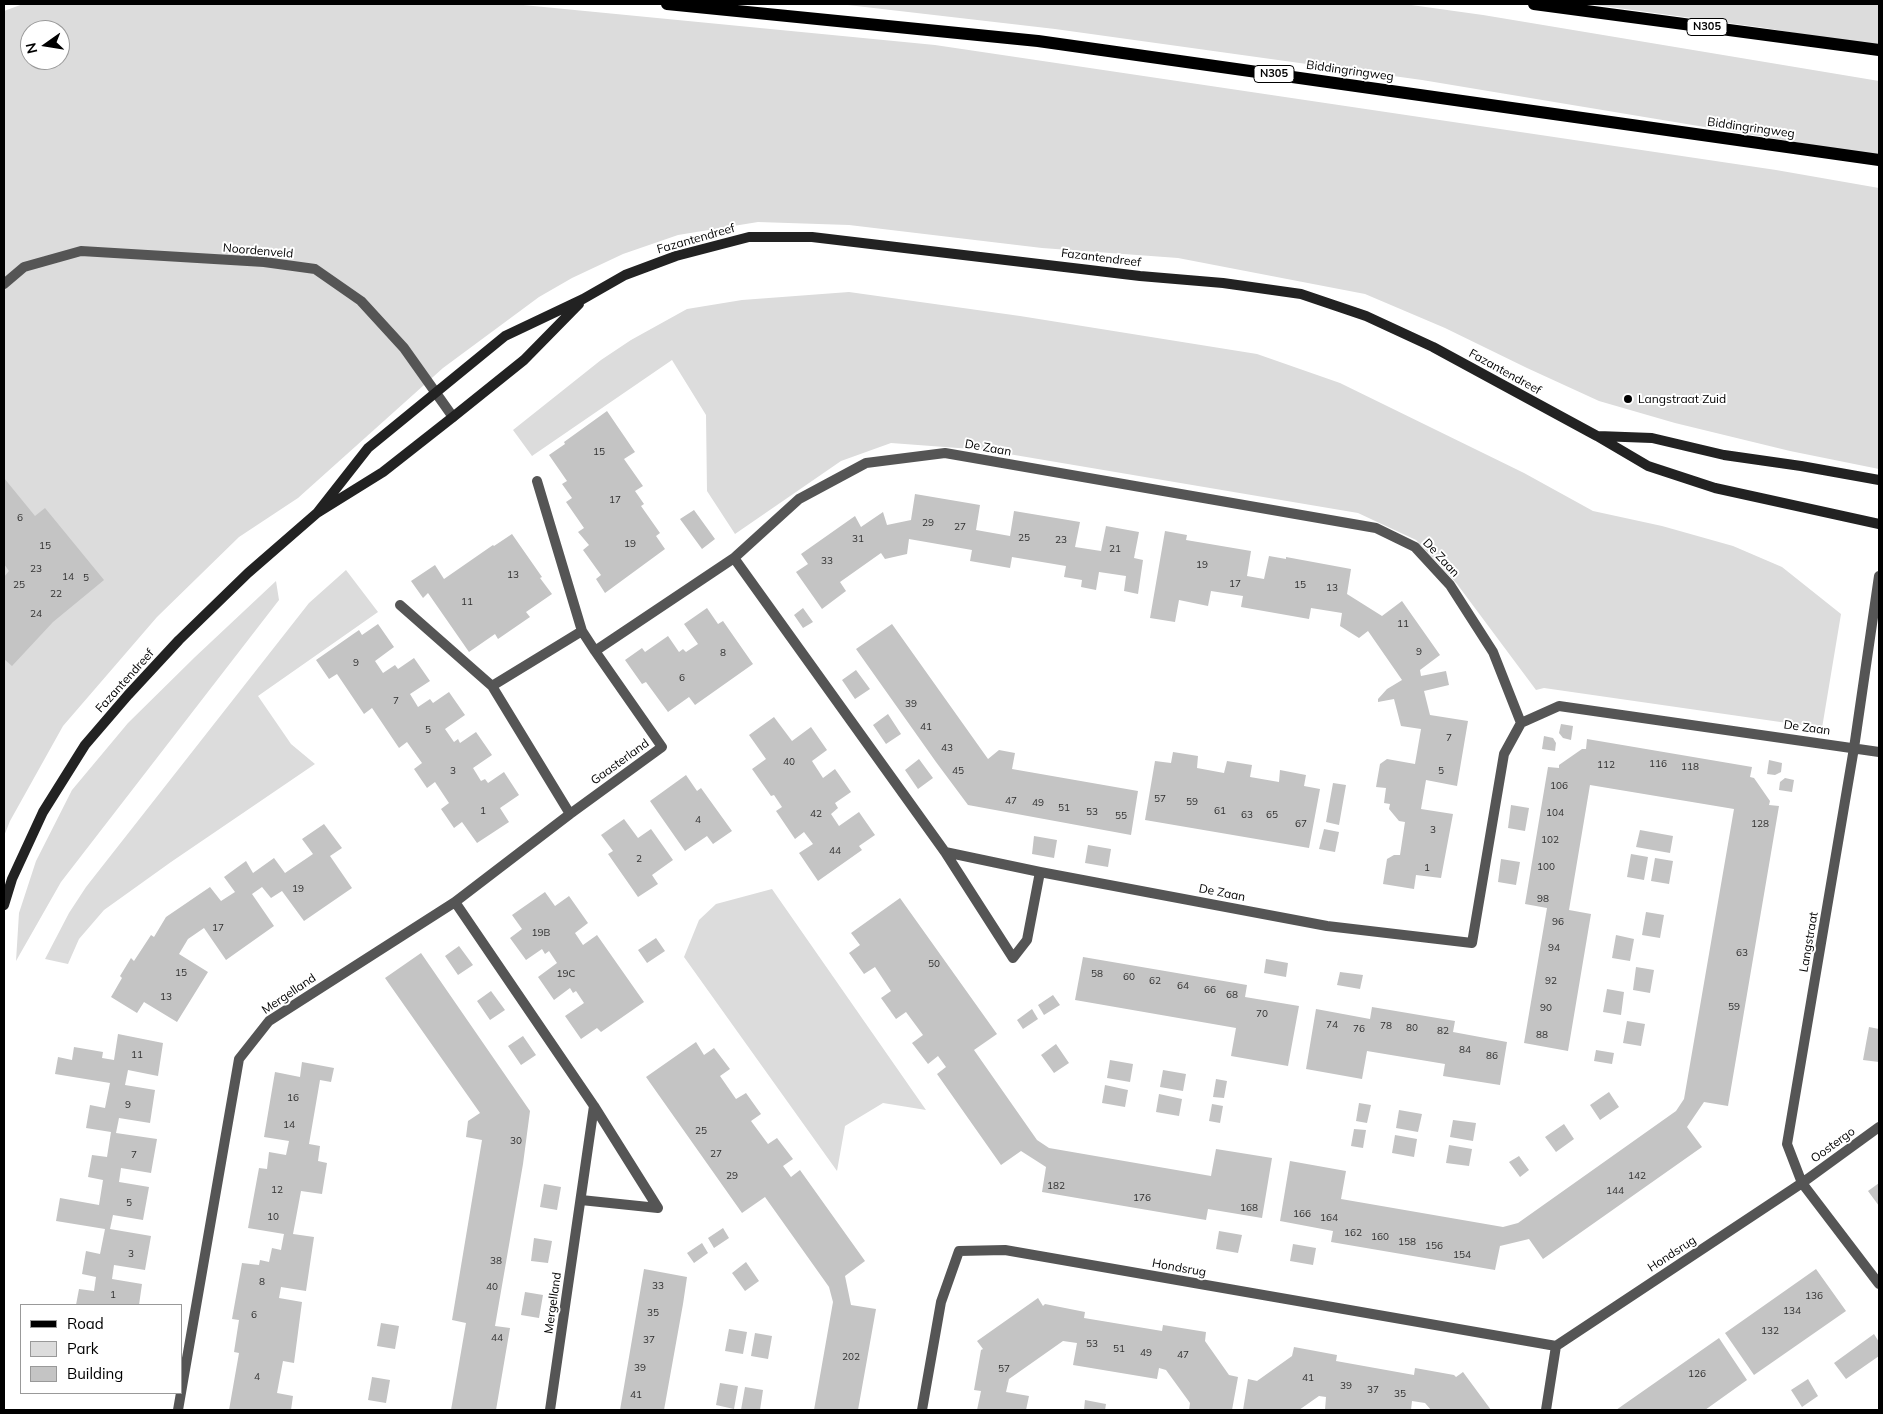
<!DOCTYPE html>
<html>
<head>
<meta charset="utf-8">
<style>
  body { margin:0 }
  #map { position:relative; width:1883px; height:1414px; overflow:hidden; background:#fff; font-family:Mulish,sans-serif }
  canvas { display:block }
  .frame { position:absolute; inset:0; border:5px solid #000; pointer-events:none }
  .legend { position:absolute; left:20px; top:1304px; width:162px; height:90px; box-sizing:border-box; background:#fff; border:1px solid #999; margin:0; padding:6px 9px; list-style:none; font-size:15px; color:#000 }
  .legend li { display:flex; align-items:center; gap:10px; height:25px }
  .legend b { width:25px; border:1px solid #999 }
  .north { position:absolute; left:20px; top:20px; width:50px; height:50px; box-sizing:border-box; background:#fff; border:1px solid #999; border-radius:50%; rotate:257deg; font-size:14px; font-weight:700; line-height:20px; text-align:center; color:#000 }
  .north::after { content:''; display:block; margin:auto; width:18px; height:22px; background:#000; clip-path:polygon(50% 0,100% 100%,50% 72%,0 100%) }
</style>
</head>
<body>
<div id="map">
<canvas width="1883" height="1414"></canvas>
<div class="frame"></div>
<ul class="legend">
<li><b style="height:6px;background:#000"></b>Road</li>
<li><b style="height:14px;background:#dcdcdc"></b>Park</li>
<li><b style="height:14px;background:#c4c4c4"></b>Building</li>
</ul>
<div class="north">N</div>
</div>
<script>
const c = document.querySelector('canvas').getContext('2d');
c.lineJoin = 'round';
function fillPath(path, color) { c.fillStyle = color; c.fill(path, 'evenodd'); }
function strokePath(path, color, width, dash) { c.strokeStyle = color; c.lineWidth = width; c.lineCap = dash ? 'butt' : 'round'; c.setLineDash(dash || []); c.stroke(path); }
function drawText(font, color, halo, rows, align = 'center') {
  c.font = font + ' Mulish,sans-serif'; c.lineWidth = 4; c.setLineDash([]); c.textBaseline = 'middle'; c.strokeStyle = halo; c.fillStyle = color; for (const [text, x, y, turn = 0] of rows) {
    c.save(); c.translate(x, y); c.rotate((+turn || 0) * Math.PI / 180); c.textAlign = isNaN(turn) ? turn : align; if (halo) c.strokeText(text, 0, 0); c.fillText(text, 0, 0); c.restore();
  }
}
const green = new Path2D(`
  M23 4H513L935 45 1776 170 1879 188V469L1790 451 1675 423 1599 401 1527 368 1445 328 1365 294 1178 258 1042 248 849 225 758 222 678 235 623 254 572 278 539 297 443 368 298 498 239 537 157 617 63 726 10 821 4 836V11ZM30 30H60V60H30Z
  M839 4H1404L1483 15 1879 81V156L1422 80 1055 29Z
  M1588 4H1879V47L1765 28Z
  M849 292 1020 316 1257 354 1340 383 1524 473 1593 511 1662 526 1733 546 1782 567 1841 614 1822 728 1544 688 1536 690 1457 584 1416 540 1358 513 985 450 891 443 841 461 735 534 707 491 706 415 672 360 532 456 513 430 601 360 631 340 687 309 742 300Z
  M346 570 378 612 258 696 291 744 315 764 171 862 104 910 79 939 68 964 45 959 69 913 86 887 309 603Z
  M276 581 279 600 61 882 16 961 19 913 36 861 72 790 128 723 195 657Z
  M772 889 926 1110 883 1103 845 1126 837 1171 684 957 699 920 716 904Z`);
const building = new Path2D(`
  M607 411 635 452 624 459 643 486 635 491 644 504 641 506 660 533 656 536 665 549 605 593 596 579 601 575 583 550 589 545 578 532 584 528 566 502 572 498 562 484 567 481 549 455 565 444 564 442Z
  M4 478 35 516 45 508 104 580 53 622 12 666 4 659V577L9 571 4 564Z
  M915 494 980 505 976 530 1010 536 1014 511 1080 522 1075 547 1101 551 1106 526 1139 532 1134 558 1143 560 1138 594 1124 591 1126 576 1099 572 1096 590 1081 587 1082 580 1064 577 1066 566 1012 557 1010 568 970 561 972 550 909 539 907 554 885 559 881 553 840 582 846 591 822 609 796 572 808 564 801 554 855 516 861 527 883 512 887 525 911 520Z
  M694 510 715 539 702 549 680 519Z
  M1165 531 1187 535 1186 540 1251 551 1247 576 1264 579 1269 556 1286 559V557L1351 569 1347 594 1382 616 1402 601 1440 655 1420 670 1421 676 1446 671 1449 685 1424 691 1430 715 1468 721 1457 786 1426 780 1421 809 1453 814 1441 878 1416 875 1414 889 1383 884 1387 859 1394 855H1400L1405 822 1399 821 1389 809 1390 804 1384 803 1386 788 1376 787 1380 764 1387 759 1415 764 1421 729 1401 726 1394 699 1378 702V699L1387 689 1402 680 1368 631 1359 638 1340 626 1342 613 1311 608 1309 619 1241 607 1243 596 1211 591 1208 606 1179 600 1175 622 1150 618Z
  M512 534 542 577 540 578 552 594 526 612 530 617 498 639 495 634 469 652 428 593 423 598 411 581 435 565 444 579 493 545 494 546Z
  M707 608 718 624 723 621 753 664 695 705 689 697 668 712 646 682 642 684 625 660 642 648 645 652 668 636 679 652 683 649 686 652 698 644 684 624Z
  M803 608 813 622 803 628 794 615Z
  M378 624 394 647 375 661 383 673 395 665 398 669 414 658 430 681 410 694 418 707 430 699 433 703 449 692 465 715 445 729 454 742 458 739 460 743 476 732 492 755 473 768 481 781 485 779 488 783 504 772 519 795 500 808 509 822 477 843 462 822 454 828 441 809 449 803 435 782 427 788 414 769 422 763 407 742 399 748 372 708 364 714 337 674 329 679 316 660 359 630 362 635Z
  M892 624 988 759 999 750 1015 753 1012 769 1138 791 1131 835 968 805 936 762 856 649Z
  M856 670 870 689 855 699 842 680Z
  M888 714 901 734 886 744 873 725Z
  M774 717 792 741 811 727 827 750 812 761 823 778 835 769 851 792 835 803 838 808 831 814 839 826 859 812 875 835 859 846 862 850 818 881 799 853 813 844 804 832 795 839 776 811 782 807 774 795 771 796 752 769 766 759 749 735Z
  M1561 724 1573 726 1571 740 1563 738 1559 733Z
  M1544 736 1553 738 1556 743 1555 751 1542 749Z
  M1587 739 1752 767 1750 777 1754 778 1770 801 1769 805 1779 806 1728 1106 1704 1102 1687 1127 1702 1147 1543 1259 1529 1239 1500 1246 1495 1270 1331 1242 1333 1231 1280 1221 1290 1161 1346 1171 1341 1199 1503 1227 1518 1223 1676 1111 1684 1099 1734 809 1590 785 1569 910 1591 914 1568 1051 1524 1043 1547 908 1525 904 1548 767 1559 768V765L1582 749H1586Z
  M1173 752 1198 756 1197 768 1224 773 1227 761 1252 765 1250 777 1279 782 1280 770 1306 775 1304 786 1320 789 1309 848 1145 820 1155 761 1171 763Z
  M919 759 933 778 918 789 905 770Z
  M1769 760 1782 763 1781 772 1775 775 1767 774Z
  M686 775 697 791 701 788 732 831 713 844 707 836 685 851 650 801Z
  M1785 778 1794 780 1792 792 1779 790 1780 782Z
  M1333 783 1346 785 1339 825 1326 822Z
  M1511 805 1529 808 1525 831 1508 828Z
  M624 819 638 838 651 829 673 860 652 875 658 884 638 897 608 854 613 851 601 835Z
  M324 824 342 848 330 856 352 888 304 921 282 891 271 898 262 887 252 894 274 926 226 960 204 928 188 939 179 954 208 972 177 1022 144 1002 137 1013 111 997 122 978 120 976 131 958 134 961 151 935 154 937 166 917 210 887 221 901 235 892 224 877 246 861 253 873 274 858 285 873 313 854 302 839Z
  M1324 829 1339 832 1335 852 1319 849Z
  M1640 830 1673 836 1670 853 1636 847Z
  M1034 836 1057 840 1054 858 1032 854Z
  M1088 845 1111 849 1108 867 1085 863Z
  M1631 854 1648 857 1644 880 1627 877Z
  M1655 858 1673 861 1669 884 1651 881Z
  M1501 859 1520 862 1516 885 1498 882Z
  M545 892 555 906 569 896 588 923 575 933 583 945 597 935 644 1002 601 1032 597 1028 581 1039 565 1016 584 1003 576 991 573 993 570 988 554 1000 538 977 557 963 549 951 545 954 542 949 526 960 510 938 522 929 512 915Z
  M900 898 997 1034 974 1050 1037 1140 1049 1148 1211 1176 1216 1149 1272 1158 1262 1218 1208 1209 1206 1220 1042 1192 1046 1167 1021 1151 1001 1165 937 1074 946 1067 938 1056 928 1064 912 1043 923 1035 906 1012 896 1019 881 998 891 991 875 967 864 974 849 953 860 945 851 933Z
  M1646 912 1664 915 1660 938 1642 935Z
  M1616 935 1634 939 1630 961 1612 958Z
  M656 938 665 951 647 963 638 950Z
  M459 946 473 965 458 975 445 956Z
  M421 953 530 1111 523 1164 495 1326 510 1328 496 1410H451L466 1323 452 1320 482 1140 466 1137 468 1121 480 1113 385 978Z
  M1083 957 1247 985 1245 997 1299 1006 1288 1066 1231 1056 1236 1028 1075 1000Z
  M1266 959 1288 963 1286 977 1264 973Z
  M1636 967 1654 970 1650 993 1633 990Z
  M1340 972 1363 975 1360 989 1337 985Z
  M1607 989 1624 992 1621 1015 1603 1012Z
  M491 991 505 1010 490 1020 477 1001Z
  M1053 995 1060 1005 1044 1015 1038 1005Z
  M1372 1007 1455 1021 1453 1032 1507 1042 1500 1085 1443 1076 1445 1064 1367 1051 1362 1079 1306 1069 1316 1009 1370 1019Z
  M1032 1009 1038 1019 1023 1029 1017 1020Z
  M1627 1021 1645 1024 1641 1046 1623 1043Z
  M1869 1027 1879 1029V1062L1863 1060Z
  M118 1034 163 1043 158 1076 128 1070 125 1085 155 1090 150 1123 119 1118 116 1133 157 1139 151 1173 121 1168 119 1182 149 1187 143 1220 113 1215 110 1229 151 1236 145 1270 114 1265 112 1279 142 1284 139 1305H76L79 1289 94 1291 96 1277 82 1274 86 1251 100 1254 105 1229 56 1221 60 1198 99 1205 103 1180 88 1177 92 1155 107 1157 111 1132 86 1128 90 1105 105 1108 110 1083 55 1074 58 1057 72 1060 74 1047 103 1052 102 1058 114 1060Z
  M523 1036 536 1055 521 1065 508 1046Z
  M696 1042 704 1055 714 1048 730 1069 720 1076 736 1099 746 1093 761 1114 751 1121 768 1144 777 1138 793 1159 783 1166 791 1177 800 1170 865 1261 845 1276 851 1305 876 1309 858 1410H814L833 1302 829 1287 765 1197 742 1213 646 1077Z
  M1056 1044 1069 1063 1054 1073 1041 1055Z
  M1596 1050 1614 1053 1612 1064 1594 1061Z
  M1110 1060 1133 1064 1130 1082 1107 1078Z
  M302 1062 334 1068 331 1082 320 1080 309 1144 320 1146 318 1161 327 1163 322 1194 301 1191 293 1234 314 1237 306 1291 281 1287 279 1298 302 1302 294 1363 283 1361 277 1393 293 1396 291 1410H229L239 1353 234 1352 239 1320 232 1319 242 1263 259 1265 260 1260 269 1262 272 1248 281 1250 284 1234 248 1228 259 1168 267 1169 269 1152 286 1155 289 1141 264 1137 275 1072 300 1077Z
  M1163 1070 1186 1074 1183 1091 1160 1087Z
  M1216 1079 1227 1081 1224 1098 1213 1097Z
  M1105 1085 1128 1090 1125 1107 1102 1103Z
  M1609 1092 1619 1107 1600 1120 1590 1105Z
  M1159 1094 1182 1099 1179 1116 1156 1112Z
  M1359 1103 1371 1105 1367 1123 1356 1121Z
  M1212 1104 1223 1106 1220 1123 1209 1121Z
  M1399 1110 1422 1114 1418 1132 1396 1128Z
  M1453 1120 1476 1123 1473 1141 1450 1137Z
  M1564 1124 1574 1139 1556 1152 1545 1137Z
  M1354 1129 1366 1130 1363 1148 1351 1146Z
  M1395 1135 1417 1139 1414 1157 1392 1153Z
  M1449 1145 1472 1149 1469 1166 1446 1163Z
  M1519 1156 1529 1170 1520 1177 1509 1162Z
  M1879 1183V1206L1868 1191Z
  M544 1184 561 1187 557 1210 540 1207Z
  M723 1228 729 1238 714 1248 708 1238Z
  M1219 1231 1242 1235 1238 1253 1216 1249Z
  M534 1238 552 1241 548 1263 531 1261Z
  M702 1243 708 1253 694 1263 687 1253Z
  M1293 1244 1316 1248 1313 1265 1290 1261Z
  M746 1262 759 1281 745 1291 732 1273Z
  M644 1269 687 1277 683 1304 664 1410H620Z
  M1816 1269 1846 1311 1754 1375 1725 1333Z
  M525 1292 543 1295 539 1318 521 1315Z
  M1038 1298 1043 1306 1045 1304 1085 1312 1084 1318 1162 1331 1163 1325 1206 1332 1205 1341 1229 1375 1238 1377 1232 1410H1189L1190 1403 1166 1370 1159 1368 1157 1379 1073 1365 1077 1343 1063 1341 1009 1379 1006 1392 1029 1396 1026 1410H977L981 1391 974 1390 981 1350 983 1349 977 1341Z
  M381 1323 399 1326 395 1349 377 1346Z
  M729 1329 747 1332 743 1354 725 1351Z
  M755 1333 772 1336 768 1359 751 1356Z
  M1874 1334 1879 1342V1356L1846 1379 1834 1363Z
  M1719 1338 1747 1380 1705 1410H1616Z
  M1294 1347 1337 1355 1336 1361 1414 1375 1415 1368 1454 1375 1456 1377 1463 1372 1491 1410H1431L1425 1403 1412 1401 1411 1410H1325L1326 1397 1319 1396 1299 1410H1243L1248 1379 1257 1381 1292 1356Z
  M372 1377 390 1380 386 1403 368 1400Z
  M1808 1379 1818 1396 1802 1407 1791 1390Z
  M720 1383 738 1386 734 1409 716 1405Z
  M745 1387 763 1390 760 1410H741Z
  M1085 1400 1106 1404 1105 1410H1084Z`);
const street = new Path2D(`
  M4 284 24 267 81 251 264 262 315 269 361 301 404 348 453 417
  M537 481 582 631
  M1879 576 1854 748 1787 1144 1802 1183 1879 1284
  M400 605 492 686
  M1521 723 1493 652 1450 585 1415 547 1376 528 945 453 866 463 799 499 734 558 945 852 1040 872 1327 926 1472 943 1504 754 1521 723 1559 706 1879 752
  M570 814 492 686 582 631 595 651
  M945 852 1013 958 1027 940 1040 872
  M455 902 570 814 662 747 595 651 734 558
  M581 1200 658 1208 594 1106
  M178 1410 239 1059 269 1021 455 902 594 1106 550 1410
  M922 1410 941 1302 959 1251 1005 1250 1556 1346
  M1546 1410 1556 1346 1802 1183 1879 1127`);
const secondary = new Path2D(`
  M1598 436 1652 438 1724 455 1801 466 1879 480
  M317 513 368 448 505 336 583 299 625 275 676 256 749 237H812L1140 276 1223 283 1301 294 1366 316 1433 347 1597 436 1648 466 1715 488 1879 524
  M4 905 12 879 43 812 85 745 128 695 179 640 248 573 317 513 383 472 453 417 524 360 579 304`);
const primary = new Path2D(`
  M667 4 1038 41 1879 160
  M1534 4 1879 50`);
const markers = [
  [1628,399,5,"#000"]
];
const numberNames = [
  ["15",599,452],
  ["17",615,500],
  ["6",20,518],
  ["29",928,523],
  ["27",960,527],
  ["25",1024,538],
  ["31",858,539],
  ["23",1061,540],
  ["19",630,544],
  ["15",45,546],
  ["21",1115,549],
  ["33",827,561],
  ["19",1202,565],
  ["23",36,569],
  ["13",513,575],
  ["14",68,577],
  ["5",86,578],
  ["17",1235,584],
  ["25",19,585],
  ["15",1300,585],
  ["13",1332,588],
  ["22",56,594],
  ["11",467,602],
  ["24",36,614],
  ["11",1403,624],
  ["9",1419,652],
  ["8",723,653],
  ["9",356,663],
  ["6",682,678],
  ["7",396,701],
  ["39",911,704],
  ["41",926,727],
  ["5",428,730],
  ["7",1449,738],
  ["43",947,748],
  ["40",789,762],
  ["116",1658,764],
  ["112",1606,765],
  ["118",1690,767],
  ["3",453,771],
  ["45",958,771],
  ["5",1441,771],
  ["106",1559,786],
  ["57",1160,799],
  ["47",1011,801],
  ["59",1192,802],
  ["49",1038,803],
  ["51",1064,808],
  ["1",483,811],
  ["61",1220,811],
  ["53",1092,812],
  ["104",1555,813],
  ["42",816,814],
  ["63",1247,815],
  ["65",1272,815],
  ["55",1121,816],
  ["4",698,820],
  ["67",1301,824],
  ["128",1760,824],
  ["3",1433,830],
  ["102",1550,840],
  ["44",835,851],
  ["2",639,859],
  ["100",1546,867],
  ["1",1427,868],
  ["19",298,889],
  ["98",1543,899],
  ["96",1558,922],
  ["17",218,928],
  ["19B",541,933],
  ["94",1554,948],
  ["63",1742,953],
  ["50",934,964],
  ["15",181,973],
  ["19C",566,974],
  ["58",1097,974],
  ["60",1129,977],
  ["62",1155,981],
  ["92",1551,981],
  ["64",1183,986],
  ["66",1210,990],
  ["68",1232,995],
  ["13",166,997],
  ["59",1734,1007],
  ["90",1546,1008],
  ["70",1262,1014],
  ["74",1332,1025],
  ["78",1386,1026],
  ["80",1412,1028],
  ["76",1359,1029],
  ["82",1443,1031],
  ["88",1542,1035],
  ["84",1465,1050],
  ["11",137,1055],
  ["86",1492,1056],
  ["16",293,1098],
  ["9",128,1105],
  ["14",289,1125],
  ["25",701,1131],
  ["30",516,1141],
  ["27",716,1154],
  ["7",134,1155],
  ["29",732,1176],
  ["142",1637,1176],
  ["182",1056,1186],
  ["12",277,1190],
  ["144",1615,1191],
  ["176",1142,1198],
  ["5",129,1203],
  ["168",1249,1208],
  ["166",1302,1214],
  ["10",273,1217],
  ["164",1329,1218],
  ["162",1353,1233],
  ["160",1380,1237],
  ["158",1407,1242],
  ["156",1434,1246],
  ["3",131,1254],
  ["154",1462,1255],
  ["38",496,1261],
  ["8",262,1282],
  ["33",658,1286],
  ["40",492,1287],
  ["1",113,1295],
  ["136",1814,1296],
  ["134",1792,1311],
  ["35",653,1313],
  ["6",254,1315],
  ["132",1770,1331],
  ["44",497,1338],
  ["37",649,1340],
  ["53",1092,1344],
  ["51",1119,1349],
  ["49",1146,1353],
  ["47",1183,1355],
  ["202",851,1357],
  ["39",640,1368],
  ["57",1004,1369],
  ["126",1697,1374],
  ["4",257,1377],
  ["41",1308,1378],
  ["39",1346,1386],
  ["37",1373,1390],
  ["35",1400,1394],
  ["41",636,1395]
];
const shields = [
  [1707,27,40],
  [1274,74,40]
];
const shieldNames = [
  ["N305",1707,27],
  ["N305",1274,74]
];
const streetNames = [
  ["Biddingringweg",1350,71,8],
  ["Biddingringweg",1751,128,8],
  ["Fazantendreef",696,239,-16],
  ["Noordenveld",258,251,5],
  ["Fazantendreef",1101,258,7],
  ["Fazantendreef",1505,372,29],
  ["De Zaan",988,448,10],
  ["De Zaan",1441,558,47],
  ["Fazantendreef",125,681,-48],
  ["De Zaan",1807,728,8],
  ["Gaasterland",620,762,-36],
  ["De Zaan",1222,893,11],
  ["Langstraat",1809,942,-80],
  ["Mergelland",289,994,-34],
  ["Oostergo",1833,1145,-36],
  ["Hondsrug",1672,1254,-33],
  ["Hondsrug",1179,1268,10],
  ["Mergelland",553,1303,-82]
];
const poiNames = [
  ["Langstraat Zuid",1638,399]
];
fillPath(green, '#dcdcdc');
fillPath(building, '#c4c4c4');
strokePath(street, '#555', 10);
strokePath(secondary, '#222', 10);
strokePath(primary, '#000', 12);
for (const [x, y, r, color] of markers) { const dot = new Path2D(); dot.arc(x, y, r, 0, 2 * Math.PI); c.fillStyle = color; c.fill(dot); strokePath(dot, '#fff', 2); }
drawText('10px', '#313131', null, numberNames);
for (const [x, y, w] of shields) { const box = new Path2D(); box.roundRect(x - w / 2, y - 8.5, w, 17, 4); c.fillStyle = '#fff'; c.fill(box); strokePath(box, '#000', 1); }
drawText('bold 11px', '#000', null, shieldNames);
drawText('12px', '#000', '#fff', streetNames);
drawText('12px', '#000', '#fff', poiNames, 'left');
</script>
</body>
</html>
